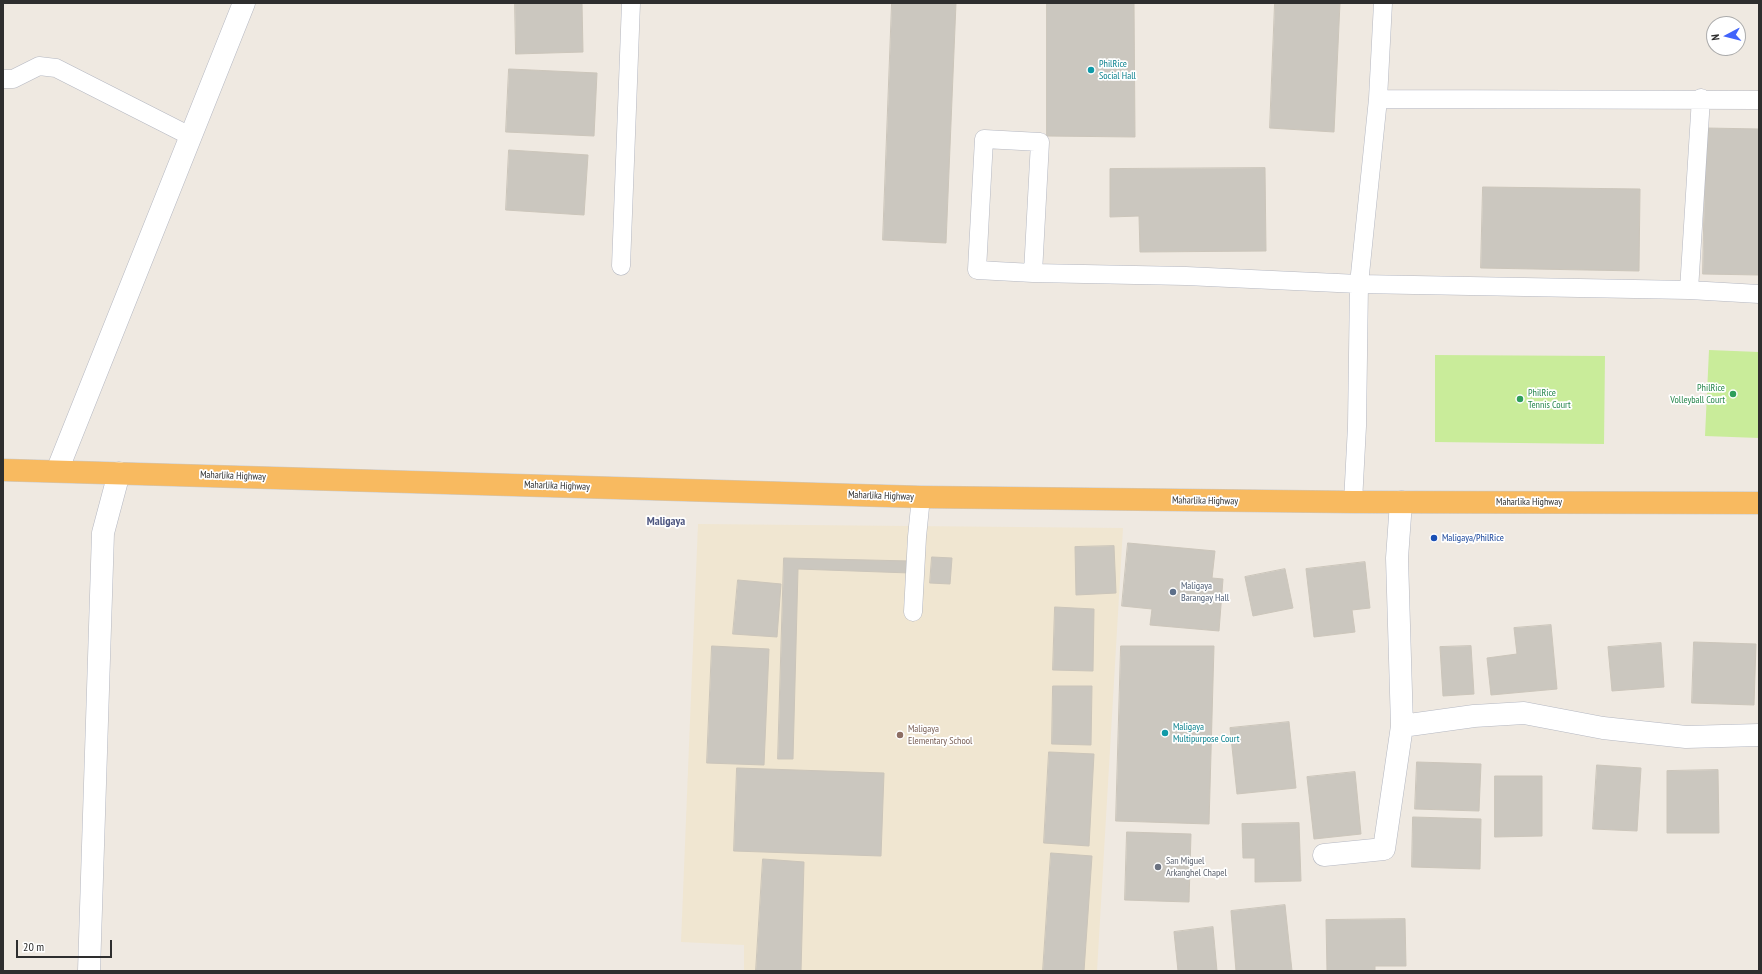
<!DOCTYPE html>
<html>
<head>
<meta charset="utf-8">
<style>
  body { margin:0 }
  #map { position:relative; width:1762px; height:974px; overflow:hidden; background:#efe9e1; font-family:"PT Sans Narrow",sans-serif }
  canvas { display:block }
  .frame { position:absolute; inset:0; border:4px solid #2e2e2e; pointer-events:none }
  .north { position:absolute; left:1706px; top:16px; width:40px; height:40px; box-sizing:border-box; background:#fff; border:1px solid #ababab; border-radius:50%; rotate:263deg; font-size:11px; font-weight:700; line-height:16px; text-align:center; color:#2e2e2e }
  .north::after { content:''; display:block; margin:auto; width:14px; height:18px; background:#4264fb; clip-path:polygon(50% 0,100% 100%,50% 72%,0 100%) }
  .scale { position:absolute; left:16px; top:940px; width:96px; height:18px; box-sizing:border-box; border:2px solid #2e2e2e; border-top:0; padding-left:5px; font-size:12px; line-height:14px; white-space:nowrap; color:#2e2e2e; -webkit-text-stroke:3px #fff; paint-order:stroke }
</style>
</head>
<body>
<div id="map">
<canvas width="1762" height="974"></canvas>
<div class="frame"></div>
<div class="north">N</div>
<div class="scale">20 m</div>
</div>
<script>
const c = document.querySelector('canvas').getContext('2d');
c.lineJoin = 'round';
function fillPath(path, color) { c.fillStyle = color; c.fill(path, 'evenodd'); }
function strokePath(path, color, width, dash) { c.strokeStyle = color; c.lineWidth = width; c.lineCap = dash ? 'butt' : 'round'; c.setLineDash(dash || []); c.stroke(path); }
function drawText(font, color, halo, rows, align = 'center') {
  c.font = font + ' "PT Sans Narrow",sans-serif'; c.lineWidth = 3.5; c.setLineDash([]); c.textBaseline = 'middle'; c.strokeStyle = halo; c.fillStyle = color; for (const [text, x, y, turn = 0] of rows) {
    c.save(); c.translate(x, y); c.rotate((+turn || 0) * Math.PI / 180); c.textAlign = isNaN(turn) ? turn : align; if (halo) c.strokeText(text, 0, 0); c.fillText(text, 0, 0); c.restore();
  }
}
const education = new Path2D(`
  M698 524 1123 528 1097 971H744V945L681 942Z`);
const pitch = new Path2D(`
  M1709 350 1759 352V438L1705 436Z
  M1435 355 1605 356 1604 444 1435 442Z`);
const building = new Path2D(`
  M515 3H582L583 52 516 54Z
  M892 3H956L946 243 883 240Z
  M1047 3H1134L1135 137 1047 136Z
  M1275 3H1340L1334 132 1270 128Z
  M509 69 597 73 594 136 506 132Z
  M1706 128 1759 129V275L1703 274Z
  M509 150 588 155 584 215 506 210Z
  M1265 168 1266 251 1140 252 1139 216 1110 217V169Z
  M1483 187 1640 189 1639 271 1481 268Z
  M1128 543 1215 551 1212 578 1223 579 1219 631 1150 625 1152 609 1122 606Z
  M1114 546 1116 593 1076 595 1075 547Z
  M932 557 952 558 950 584 930 583Z
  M784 558 910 561V573L798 569 793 759H778Z
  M1365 562 1370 608 1352 610 1355 632 1314 637 1306 569Z
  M1285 569 1293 608 1253 616 1245 577Z
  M738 580 781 584 777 637 733 634Z
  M1055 607 1094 609 1093 671 1053 670Z
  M1551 625 1557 689 1491 695 1487 658 1517 654 1514 628Z
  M1694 642 1756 644 1754 705 1692 703Z
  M1661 643 1664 687 1612 691 1608 647Z
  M712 646 769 649 764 765 707 763Z
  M1121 646H1214L1209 824 1116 821Z
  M1471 646 1474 694 1443 696 1440 647Z
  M1053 686H1092L1091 745 1052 744Z
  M1289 722 1296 788 1237 794 1230 728Z
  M1049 752 1094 754 1089 846 1044 843Z
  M1417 762 1481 764 1479 811 1415 809Z
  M1597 765 1641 768 1637 831 1593 829Z
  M737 768 884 773 881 856 734 851Z
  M1718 770 1719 833H1667V771Z
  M1355 772 1361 834 1314 839 1307 777Z
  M1495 776H1542V836L1495 837Z
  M1413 817 1481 819 1480 869 1412 867Z
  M1299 823 1301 881 1255 882V858H1243L1242 824Z
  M1127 832 1191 834 1189 902 1125 900Z
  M1051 853 1092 856 1084 971H1043Z
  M763 859 804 862 801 971H756Z
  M1285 905 1292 971H1236L1231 911Z
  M1405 919 1406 966H1375V971H1327L1326 920Z
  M1213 927 1217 971H1178L1174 932Z`);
const service = new Path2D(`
  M1383 3 1378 99 1359 284 1689 290 1759 294
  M3 79H13L39 66 56 68 190 136
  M1378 99 1759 100
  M621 266 631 3
  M1033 273 1040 142 984 139 977 270 1033 273 1186 276 1359 284 1357 426 1353 502
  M1689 290 1701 98
  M913 612 917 537 921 497`);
const minor = new Path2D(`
  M57 471 244 3
  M1401 502 1397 558 1402 726
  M1324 855 1384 849 1402 726 1474 716 1524 713 1603 728 1686 737 1759 735
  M89 971 103 533 119 473`);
const trunk = new Path2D(`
  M3 470 921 497 1353 502 1759 503`);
const markers = [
  [1091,70,4,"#0f9aa8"],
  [1733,394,4,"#2e9e5b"],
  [1520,399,4,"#2e9e5b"],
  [1434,538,4,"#1a4fb4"],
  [1173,592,4,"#5c6f8a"],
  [1165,733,4,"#0f9aa8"],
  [900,735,4,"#8d6e63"],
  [1158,867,4,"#6b7280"]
];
const cultureNames = [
  ["PhilRice",1099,64],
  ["Social Hall",1099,76],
  ["Maligaya",1173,727],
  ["Multipurpose Court",1173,739]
];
const leisureNames = [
  ["PhilRice",1725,388],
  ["Volleyball Court",1725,400],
  ["PhilRice",1528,393,"left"],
  ["Tennis Court",1528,405,"left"]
];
const streetNames = [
  ["Maharlika Highway",233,476,2],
  ["Maharlika Highway",557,486,2],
  ["Maharlika Highway",881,496,2],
  ["Maharlika Highway",1205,501,1],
  ["Maharlika Highway",1529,502]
];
const transitNames = [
  ["Maligaya/PhilRice",1442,538]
];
const serviceNames = [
  ["Maligaya",1181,586],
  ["Barangay Hall",1181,598]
];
const educationNames = [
  ["Maligaya",908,729],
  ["Elementary School",908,741]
];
const worshipNames = [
  ["San Miguel",1166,861],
  ["Arkanghel Chapel",1166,873]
];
const quarterNames = [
  ["Maligaya",666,522]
];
fillPath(education, '#f0e6d1');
fillPath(pitch, '#c9ec9a');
fillPath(building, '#cbc7bf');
strokePath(building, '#cbc5ba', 1);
strokePath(service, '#b4b7c1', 19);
strokePath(minor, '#b4b7c1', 23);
strokePath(trunk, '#c9c9c9', 23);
strokePath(service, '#fff', 18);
strokePath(minor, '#fff', 22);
strokePath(trunk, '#f8ba60', 22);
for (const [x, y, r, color] of markers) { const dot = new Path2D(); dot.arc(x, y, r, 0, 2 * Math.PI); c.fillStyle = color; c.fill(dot); strokePath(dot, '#fff', 1.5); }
drawText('10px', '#0d838f', '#fff', cultureNames, 'left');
drawText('10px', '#27864d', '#fff', leisureNames, 'right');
drawText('10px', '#2e2e2e', '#fff', streetNames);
drawText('10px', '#164399', '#fff', transitNames, 'left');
drawText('10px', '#4e5e75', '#fff', serviceNames, 'left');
drawText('10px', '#785e54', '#fff', educationNames, 'left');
drawText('10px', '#5b616d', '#fff', worshipNames, 'left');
drawText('bold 12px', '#4d5680', '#fff', quarterNames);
</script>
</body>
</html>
